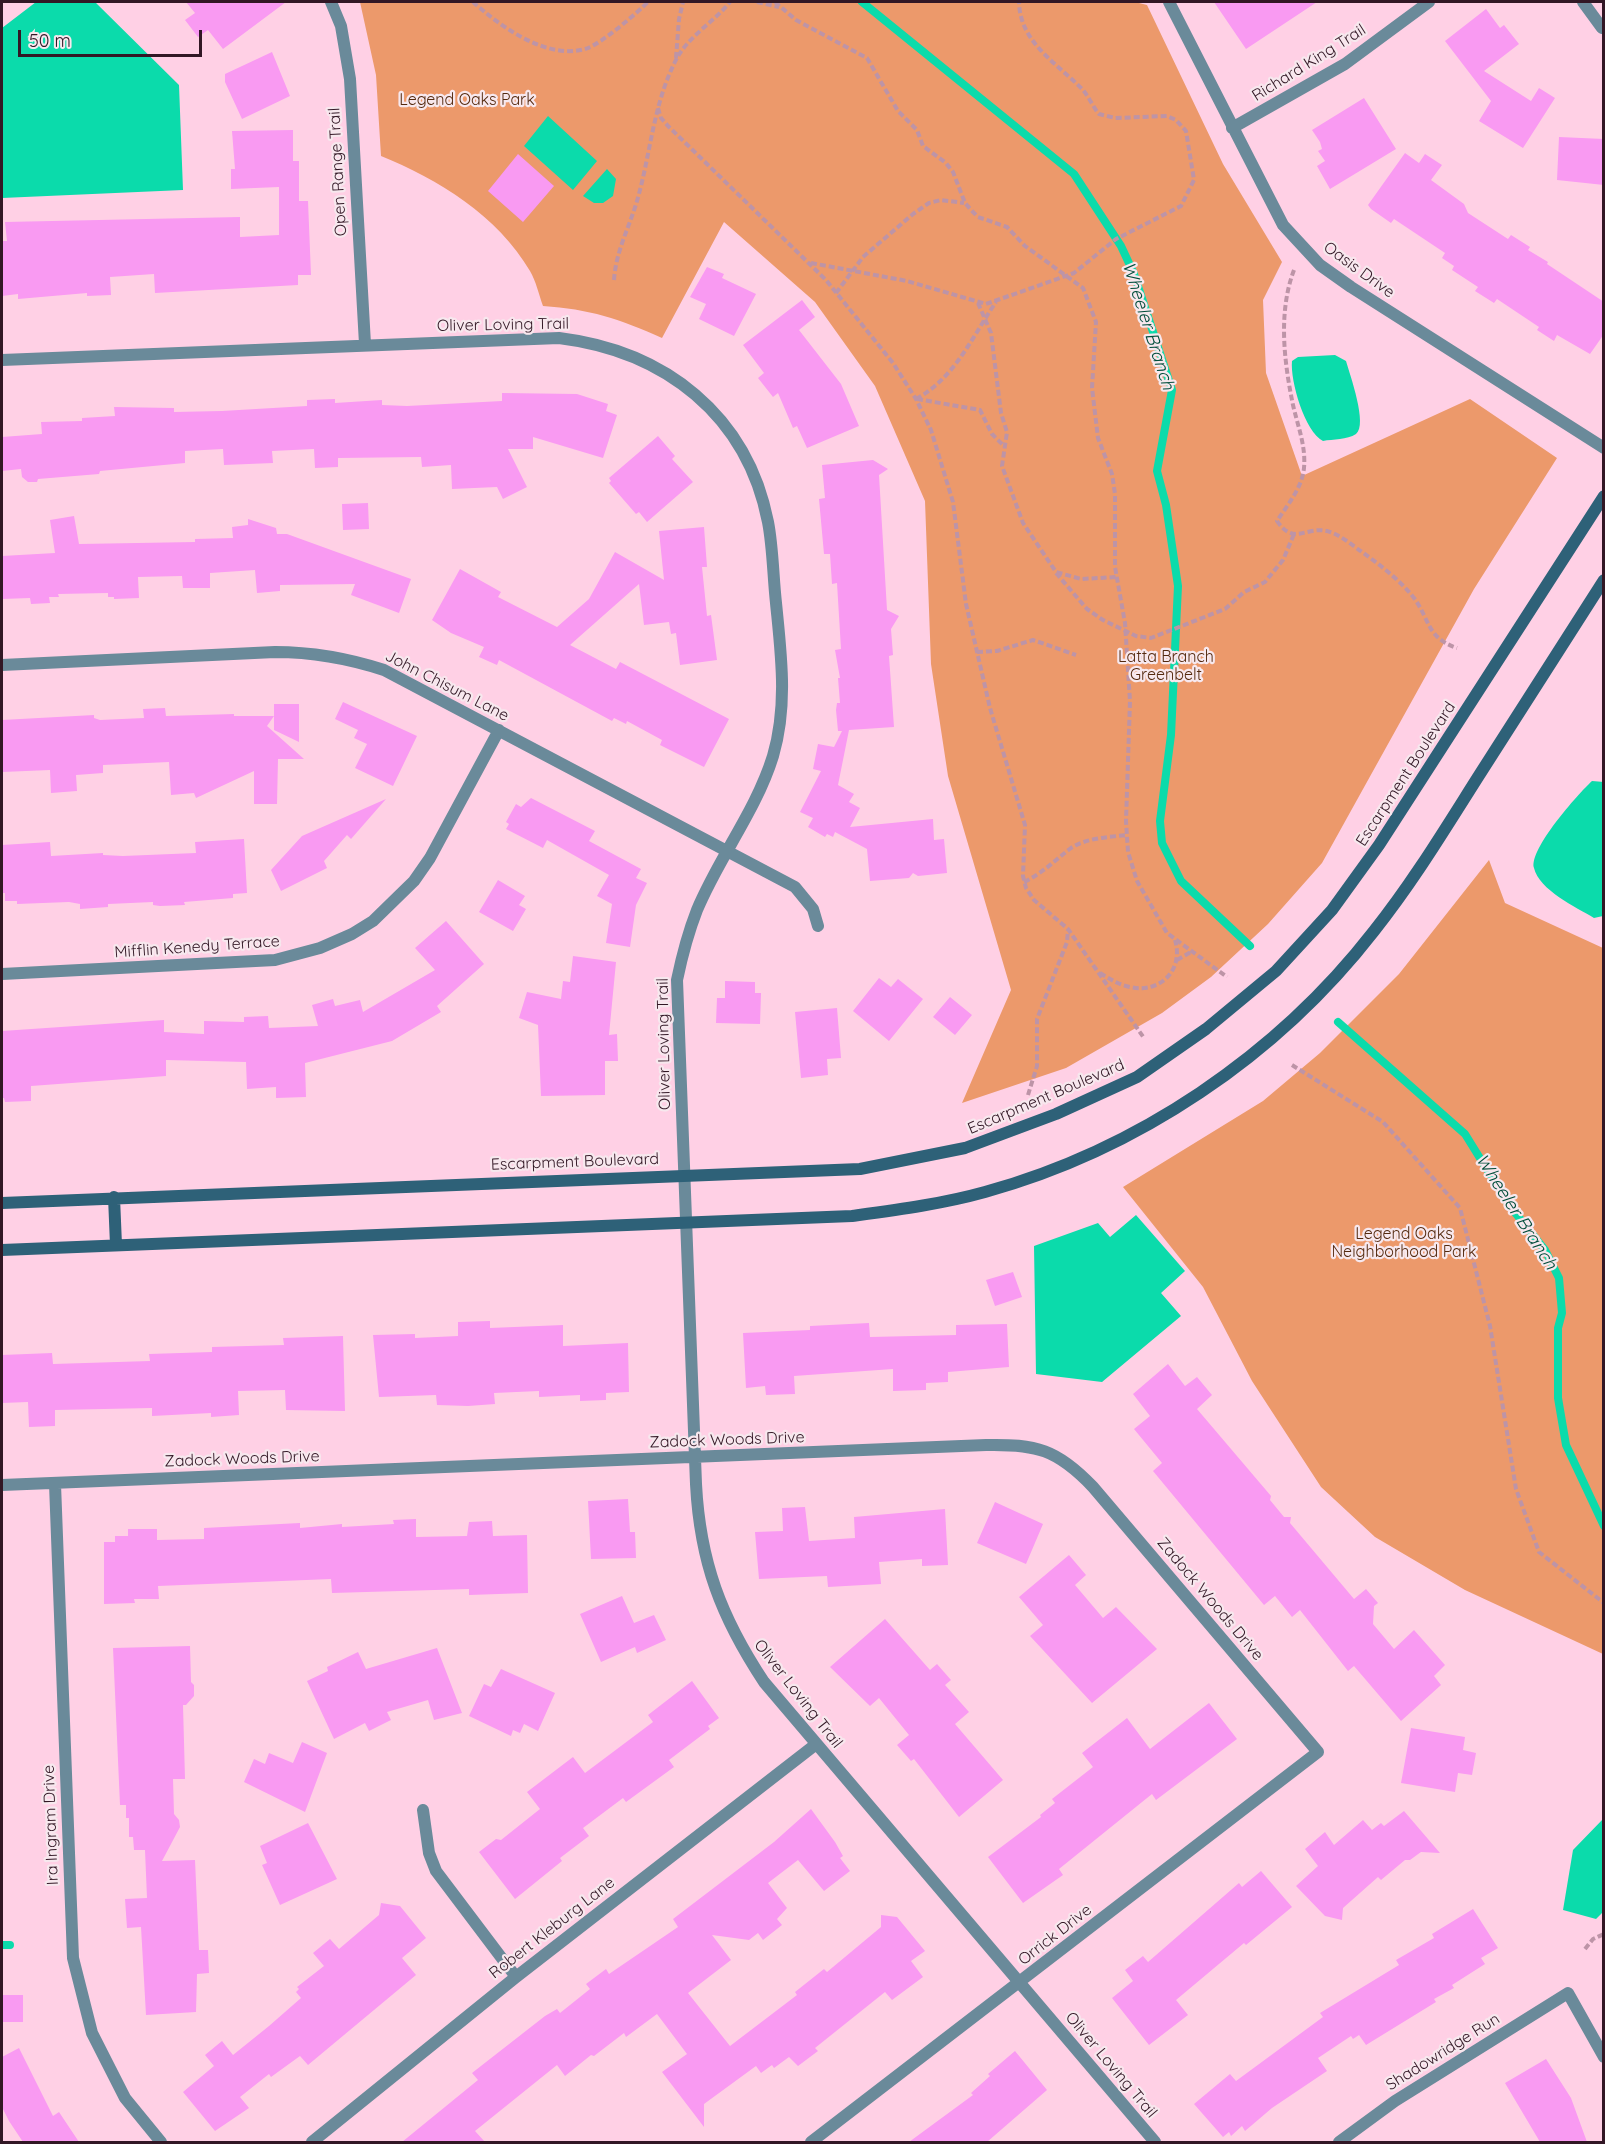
<!DOCTYPE html>
<html>
<head>
<meta charset="utf-8">
<style>
  body { margin:0 }
  #map { position:relative; width:1605px; height:2144px; overflow:hidden; background:#ffd0e5; font-family:Quicksand,sans-serif }
  canvas { display:block }
  .frame { position:absolute; inset:0; border:3px solid #321725; pointer-events:none }
  .scale { position:absolute; left:18px; top:30px; width:184px; height:27px; box-sizing:border-box; border:3px solid #321725; border-top:0; padding-left:8px; font-size:18px; line-height:21px; white-space:nowrap; color:#321725; -webkit-text-stroke:4px #f7e8ee; paint-order:stroke }
</style>
</head>
<body>
<div id="map">
<canvas width="1605" height="2144"></canvas>
<div class="frame"></div>
<div class="scale">50 m</div>
</div>
<script>
const c = document.querySelector('canvas').getContext('2d');
c.lineJoin = 'round';
function fillPath(path, color) { c.fillStyle = color; c.fill(path, 'evenodd'); }
function strokePath(path, color, width, dash) { c.strokeStyle = color; c.lineWidth = width; c.lineCap = dash ? 'butt' : 'round'; c.setLineDash(dash || []); c.stroke(path); }
function drawText(font, color, halo, rows, align = 'center') {
  c.font = font + ' Quicksand,sans-serif'; c.lineWidth = 4.5; c.setLineDash([]); c.textBaseline = 'middle'; c.strokeStyle = halo; c.fillStyle = color; for (const [text, x, y, turn = 0] of rows) {
    c.save(); c.translate(x, y); c.rotate((+turn || 0) * Math.PI / 180); c.textAlign = isNaN(turn) ? turn : align; if (halo) c.strokeText(text, 0, 0); c.fillText(text, 0, 0); c.restore();
  }
}
const green = new Path2D(`
  M360 2H1135L1147 5 1223 164 1282 262 1263 300 1266 373 1302 476 1470 399 1557 458 1474 589 1322 863 1268 924 1211 977 1162 1013 1066 1068 962 1103 1011 990 948 776 931 664 925 501 875 386 815 302 724 222 662 338C620 319 589 309 543 306 539 295 536 281 530 271 498 216 438 179 381 156L376 75Z
  M1489 860 1505 903 1603 948V1654L1465 1590 1375 1537 1321 1487 1252 1381 1203 1287 1123 1187 1263 1101 1320 1053 1399 974Z`);
const water = new Path2D(`
  M36 2H95L179 85 183 190 2 198V28Z
  M548 116 597 161 573 190 524 146Z
  M607 169 616 179 613 196 603 203H594L583 196Z
  M1335 355 1346 361C1350 375 1368 425 1356 434 1347 440 1333 439 1323 441 1305 432 1290 381 1292 361L1298 357Z
  M1592 781 1604 782 1603 916 1594 918C1576 907 1539 890 1534 868 1529 849 1578 794 1592 781Z
  M1136 1215 1185 1271 1161 1293 1181 1316 1102 1382 1036 1374 1034 1246 1098 1223 1110 1237Z
  M1603 1819V1907L1602 1913 1596 1919 1563 1910 1573 1850Z`);
const stream = new Path2D(`
  M862 2 1074 174 1121 246 1134 274 1172 390 1157 471 1166 505 1178 586 1171 735 1160 821 1162 843 1181 881 1250 946
  M1338 1022 1465 1134 1509 1205 1545 1250 1559 1278 1562 1313 1558 1328V1398L1566 1445 1604 1526
  M2 1945H10`);
const building = new Path2D(`
  M186 2H286L223 49 208 30 198 37 185 20 195 13Z
  M1214 2H1317L1246 49Z
  M1486 9 1500 28 1504 25 1519 44 1484 71 1531 101 1539 88 1555 98 1523 148 1479 121 1491 101 1445 41Z
  M272 52 290 96 242 119 225 82V74Z
  M1364 98 1396 149 1330 189 1317 166 1325 161 1318 151 1322 149 1320 142 1312 130Z
  M293 130V161H299V201H308L311 275H298V285L155 293 154 274 110 277 111 295 87 296V293L18 299V294L2 296V241H7L5 222 240 217V237L279 235V187L231 189V169H235L232 131Z
  M1559 137 1604 139V185L1557 180Z
  M1405 153 1419 163 1425 154 1442 165 1431 180 1464 204 1468 213 1508 239 1511 235 1530 247 1528 250 1548 262 1547 264 1604 302V334L1590 354 1557 335 1554 341 1537 330 1539 327 1497 299 1494 303 1475 291 1478 287 1452 270 1454 266 1442 258 1445 253 1394 219 1391 223 1371 209 1368 205Z
  M518 154 554 186 523 222 488 191Z
  M707 267 724 274 722 278 756 294 734 336 699 319 706 304 690 297Z
  M802 300 815 317 799 330 841 384 859 426 807 448 797 426 793 428 778 393 773 397 758 378 764 373 743 345Z
  M502 393 577 394 608 404 606 411 617 415 603 458 533 437V449H508L527 487 503 499 497 487 452 489 451 465 422 467 421 457 338 458V467L315 468 314 449 272 451 273 463 224 465 223 449 185 451V463L100 471 99 474 38 479 37 482H28L22 477 21 469 2 471V437L42 434 41 422 82 421V418L115 416 114 407 174 408V412L222 411 307 406V400L335 399V403L382 400V405L407 406 502 401Z
  M658 436 675 456 672 459 693 482 647 522 639 512 636 514 609 483 611 481 609 478Z
  M873 460 888 469 879 475 887 610 899 616 891 629 893 655 889 656 894 727 849 730 838 785 854 794 849 802 860 808 850 827 933 819 934 840 944 839 947 873 918 876 913 873 909 878 870 881 867 849 835 832 833 837 827 834 825 837 808 827 813 818 800 812 821 771 813 769 818 744 834 747 842 731H838L836 710 837 703H840L838 678H840L835 650 841 649 837 583 832 584 830 554H824L819 499 825 498 822 465Z
  M368 503 369 529 343 530 342 504Z
  M74 516 79 544 195 542V539L233 538 232 527 248 525V519L276 528 277 534H287L411 579 399 613 351 595 355 584 280 585V591L257 593 255 570 210 573V588H183L182 576 138 577 139 598 114 599V597H108V593L58 594 59 597H49L50 603 31 604 30 598 2 599V556L55 553 50 520Z
  M704 527 707 567H702L707 616 711 615 717 660 680 665 676 633 671 634 669 622 644 625 639 584 570 645 616 669 620 662 729 719 704 767 660 745 662 740 627 721 626 724 614 718 612 721 499 660 497 665 479 657 484 647 451 633 432 620 460 569 501 592 498 597 557 627 589 599 615 552 664 580 659 531Z
  M343 702 417 736 393 786 355 768 367 744 354 738 358 730 335 719Z
  M274 704H299V742L274 730V716L267 726 304 759H278L277 804H254V771L196 798 194 793 171 795 169 762 103 765V773L76 775 77 791 51 793 50 770 2 772V720L94 715V718L100 720 144 718 143 709 165 708 166 716 234 714V716H274Z
  M531 798 595 831 589 841 641 869 636 878 647 883 636 905 630 947 606 943 612 904 597 896 609 875 547 840 543 848 506 829 509 824 506 822 516 804 521 807Z
  M386 799 351 839 347 835 324 861 327 868 281 891 271 870 302 836Z
  M244 839 247 893 233 894V898L184 902 185 905 160 906 153 905V902L108 904V907L80 909V904L69 902 17 904V901H5V893H2V845L50 842 51 856 103 853V855L123 856 196 853 195 842Z
  M498 880 525 896 519 905 526 909 513 931 479 912Z
  M446 921 484 964 437 1006 441 1012 392 1041 305 1063 306 1097 276 1098V1087L247 1089 246 1062 166 1060V1076L31 1086V1101L5 1102 4 1098H2V1031L164 1020V1032L204 1034V1021L244 1022V1017L268 1016 269 1028 318 1026 312 1005 333 999 335 1006 360 1000 363 1012 435 970 415 948Z
  M573 956 616 962 609 1035 617 1034 618 1061H605V1095L541 1096 538 1025 519 1018 527 992 561 999 563 981 570 982Z
  M879 978 891 987 898 979 923 999 889 1041 853 1011Z
  M725 981 755 982V993H761L760 1024 716 1023 717 998H725Z
  M950 997 972 1015 955 1035 933 1017Z
  M837 1008 841 1058 827 1059 828 1075 801 1078 795 1012Z
  M1013 1272 1022 1297 995 1306 986 1280Z
  M490 1321V1328L563 1325V1346L628 1343 629 1392 606 1393V1400L580 1401V1395L539 1397V1391L494 1393 495 1404 468 1406 437 1405 436 1395 379 1397 373 1335 415 1334V1338L458 1336V1322Z
  M869 1323 870 1337 956 1335V1325L1007 1324 1009 1367 948 1372V1382L926 1383V1390L893 1391V1369L794 1376 795 1394 766 1395 765 1386 746 1388 743 1333 810 1330V1326Z
  M343 1336 345 1411 286 1410 285 1390 238 1391 239 1415 211 1417V1413L152 1416V1408L55 1410V1426L29 1427 28 1402 2 1403V1355L52 1353 53 1364 150 1361 149 1354 212 1352V1347L284 1345 283 1338Z
  M1168 1364 1185 1386 1197 1377 1212 1395 1197 1409 1271 1496 1270 1500 1284 1517H1291L1290 1523 1354 1599 1366 1589 1378 1603 1374 1606 1373 1624 1394 1649 1414 1630 1445 1665 1434 1676 1441 1685 1401 1721 1354 1666 1348 1671 1300 1610 1292 1617 1275 1596 1264 1605 1153 1471 1162 1463 1134 1429 1150 1416 1133 1394Z
  M628 1499 630 1532H635L636 1558 591 1559 588 1501Z
  M995 1502 1043 1524 1026 1564 977 1543Z
  M805 1507 809 1541 855 1538 854 1517 945 1509 948 1565 922 1566V1559L879 1562 881 1584 828 1587 827 1576 759 1579 755 1532 783 1531 782 1508Z
  M416 1519V1537L467 1536 469 1522 492 1521 493 1536 527 1535 528 1593 469 1595V1589L332 1593 331 1579 158 1586 159 1599H134L135 1603 104 1604V1542H115V1536H128V1529H157V1540L204 1539V1528L300 1523V1528L342 1524V1527L394 1524 393 1520Z
  M1069 1555 1086 1575 1075 1585 1103 1618 1116 1607 1157 1649 1092 1703 1030 1636 1043 1625 1019 1597Z
  M622 1596 634 1623 654 1615 666 1640 637 1653 635 1647 601 1662 580 1614Z
  M885 1619 930 1670 937 1664 951 1680 945 1685 969 1712 955 1724 1003 1780 959 1817 914 1759 911 1761 897 1745 909 1735 879 1698 870 1706 830 1667Z
  M190 1646 191 1682 194 1685V1696L186 1705H183L185 1779H173L174 1814 179 1820 180 1827 162 1861 195 1860 199 1950H208L209 1973 197 1974 196 2012 146 2015 141 1927 127 1928 125 1899 147 1898 145 1850H134L133 1837H129V1818H126V1805H120L113 1648Z
  M437 1648 462 1713 434 1720 428 1700 387 1712 391 1720 369 1731 365 1723 334 1739 307 1681 328 1671 327 1667 358 1652 366 1669Z
  M501 1669 555 1693 538 1731 524 1724 520 1733 513 1730 511 1736 469 1716 484 1684 491 1687Z
  M692 1681 719 1718 708 1726 710 1729 669 1760 674 1767 626 1802 623 1798 583 1828 589 1836 560 1858 562 1861 515 1899 479 1852 496 1839 501 1840 540 1809 527 1792 573 1757 585 1773 653 1722 648 1715Z
  M1209 1703 1237 1739 1156 1800 1152 1794 1059 1869 1063 1875 1023 1903 988 1857 1041 1817 1040 1815 1055 1803 1052 1799 1093 1767 1082 1753 1127 1718 1150 1749Z
  M1411 1728 1465 1737 1463 1750 1476 1753 1472 1775 1458 1773 1455 1792 1401 1783Z
  M302 1742 327 1753 305 1812 244 1782 254 1759 265 1764 269 1753 293 1763Z
  M811 1809 835 1842 843 1856 840 1858 850 1871 824 1891 798 1860 768 1883 787 1908 777 1919 782 1925 763 1940 758 1933 749 1940 712 1935 731 1960 688 1993 730 2046 797 1995 795 1992 824 1969 827 1972 881 1927V1915L897 1917 925 1951 911 1961 923 1977 892 2000 885 1992 815 2048 818 2051 798 2066 789 2057 774 2068 772 2065 761 2073 756 2066 704 2104V2127L662 2072 687 2054 657 2014 626 2037 624 2033 594 2056 591 2055 565 2076 557 2065 475 2131 485 2142H402L478 2080 472 2073 545 2016 557 2009 560 2013 590 1989 586 1984 606 1969 609 1974 678 1927 673 1919 774 1842Z
  M1404 1811 1440 1853 1421 1852 1410 1860H1405L1381 1880 1378 1877 1343 1908 1342 1920 1325 1916 1296 1886 1318 1866 1305 1849 1325 1832 1334 1845 1363 1820 1372 1830 1381 1823 1384 1826Z
  M308 1823 337 1879 280 1905 262 1865 267 1863 260 1846Z
  M1261 1871 1292 1907 1246 1945 1244 1943 1176 2000 1188 2015 1149 2045 1112 1998 1133 1981 1125 1970 1143 1956 1148 1962 1239 1883 1242 1887Z
  M381 1903 400 1906 426 1938 402 1958 416 1975 308 2065 300 2056 271 2077 269 2074 240 2097 249 2108 215 2131 183 2092 214 2066 205 2055 222 2041 233 2055 269 2026 301 1998 296 1992 299 1989 297 1987 324 1966 313 1953 330 1939 339 1949 379 1915Z
  M1473 1909 1498 1948 1481 1958 1485 1964 1452 1985 1454 1988 1434 1999 1436 2002 1366 2045 1359 2035 1353 2039 1351 2036 1318 2058 1327 2071 1272 2108 1245 2131 1242 2126 1231 2136 1229 2132 1223 2137 1194 2104 1230 2074 1236 2081 1323 2017 1320 2013 1399 1965 1396 1960 1434 1938 1432 1934Z
  M2 1995H23V2022H2Z
  M19 2048 53 2116 59 2112 79 2142H23L9 2121 2 2107V2057Z
  M1015 2051 1047 2090 987 2142H909L973 2095 971 2093 990 2076 988 2074Z
  M1546 2059 1571 2098 1587 2142H1540L1505 2083Z`);
const path = new Path2D(`
  M473 2C500 26 546 60 585 49 600 45 637 13 648 2
  M757 2 779 7
  M775 2 796 20 867 58 898 111 917 130 923 146 946 163 953 172 965 203 972 211 978 217 1007 227 1025 246 1083 288 1096 322 1092 388 1098 438 1112 474 1115 494V567L1125 623 1130 701 1126 821 1128 852 1137 881 1167 933 1227 977
  M676 58 679 19 683 2
  M658 108 661 118 668 126 826 280 893 363 916 399 931 430 953 502 966 604 990 708 1025 825 1023 876 1026 888 1034 900 1068 929 1144 1038
  M811 263 907 281 986 304 1074 273 1116 239 1181 206 1194 180 1186 131 1176 120 1167 116 1115 118 1099 114C1093 107 1089 97 1083 90 1057 63 1020 43 1019 2
  M1294 270C1278 312 1284 362 1293 405 1298 427 1306 446 1304 468 1302 488 1288 504 1277 521 1294 546 1306 526 1327 531 1339 534 1352 545 1362 552 1380 565 1400 580 1414 598 1430 620 1427 638 1457 648
  M614 280C616 251 629 228 637 201 651 153 653 103 677 58 689 36 714 22 730 2
  M836 293 863 257 913 214 929 203 941 200 964 203
  M978 303 991 333 1001 413 1007 432 1002 466 1023 523 1056 572 1081 579 1117 577
  M916 399C955 378 972 337 996 302
  M917 399 980 410 992 434 1004 446
  M1056 573 1087 609 1103 620 1136 636 1151 638 1225 609 1244 592 1265 582 1283 560 1294 534
  M977 652 997 651 1033 640 1076 655
  M1024 882C1043 873 1055 860 1071 848 1086 838 1109 837 1127 835
  M1177 960 1191 952
  M1100 973C1110 979 1119 985 1130 987 1161 994 1184 969 1175 940
  M1292 1065 1383 1122 1460 1208 1490 1326 1516 1489 1539 1552 1604 1603
  M1028 1095 1037 1066V1019L1067 942 1068 930
  M1585 1949 1593 1939 1604 1934`);
const minor = new Path2D(`
  M331 2 341 26 350 79 365 344
  M1169 2 1283 225 1320 265 1351 287 1604 448
  M1583 2 1602 28
  M1232 128 1345 64 1429 2
  M2 360 559 338C665 351 747 415 768 522 773 548 773 576 776 603 781 654 788 705 773 756 756 811 719 857 697 910 688 933 682 956 677 980L696 1484C700 1562 721 1617 764 1682L1155 2142
  M2 665 275 652C314 652 347 658 384 670L795 887 813 909 818 926
  M2 974 275 960 320 948 352 934 373 921 414 881 430 858 499 730
  M55 1484 73 1958 92 2033 125 2098 161 2142
  M2 1485 986 1445C1036 1444 1057 1449 1093 1487L1318 1752 811 2142
  M423 1810 429 1853 436 1871 516 1977
  M312 2142 516 1977 815 1745
  M1339 2142 1395 2101 1568 1993 1604 2057`);
const secondary = new Path2D(`
  M114 1197 116 1245
  M2 1203 860 1169 965 1148 1056 1114 1137 1077 1206 1029 1276 971 1332 910 1379 845 1604 496
  M2 1250 852 1216C896 1210 942 1204 985 1192 1137 1150 1277 1056 1374 931 1413 882 1445 829 1478 777 1520 711 1562 646 1604 580`);
const streetNames = [
  ["Richard King Trail",1309,63,-32],
  ["Open Range Trail",338,172,-93],
  ["Oasis Drive",1359,270,36],
  ["Oliver Loving Trail",503,325,-1],
  ["John Chisum Lane",447,686,27],
  ["Escarpment Boulevard",1406,774,-57],
  ["Mifflin Kenedy Terrace",197,947,-4],
  ["Oliver Loving Trail",664,1044,-91],
  ["Escarpment Boulevard",1046,1097,-23],
  ["Escarpment Boulevard",575,1162,-2],
  ["Zadock Woods Drive",727,1440,-2],
  ["Zadock Woods Drive",242,1459,-2],
  ["Zadock Woods Drive",1210,1599,50],
  ["Oliver Loving Trail",798,1694,52],
  ["Ira Ingram Drive",51,1825,-92],
  ["Robert Kleburg Lane",552,1928,-38],
  ["Orrick Drive",1055,1935,-38],
  ["Shadowridge Run",1443,2052,-32],
  ["Oliver Loving Trail",1111,2065,50]
];
const parkNames = [
  ["Legend Oaks Park",467,100],
  ["Latta Branch",1166,657],
  ["Greenbelt",1166,675],
  ["Legend Oaks",1404,1234],
  ["Neighborhood Park",1404,1252]
];
const waterNames = [
  ["Wheeler Branch",1148,326,72],
  ["Wheeler Branch",1516,1212,57]
];
fillPath(green, '#ec996b');
fillPath(water, '#0bdbab');
strokePath(stream, '#0bdbab', 8);
fillPath(building, '#f99af2');
strokePath(path, '#bd94a7', 4, [6, 3]);
strokePath(minor, '#6a8a9a', 12);
strokePath(secondary, '#2e6178', 12);
drawText('16px', '#321725', '#f7e8ee', streetNames);
drawText('16px', '#54290e', '#f7e8ee', parkNames);
drawText('italic 18px', '#004d3a', '#f7e8ee', waterNames);
</script>
</body>
</html>
